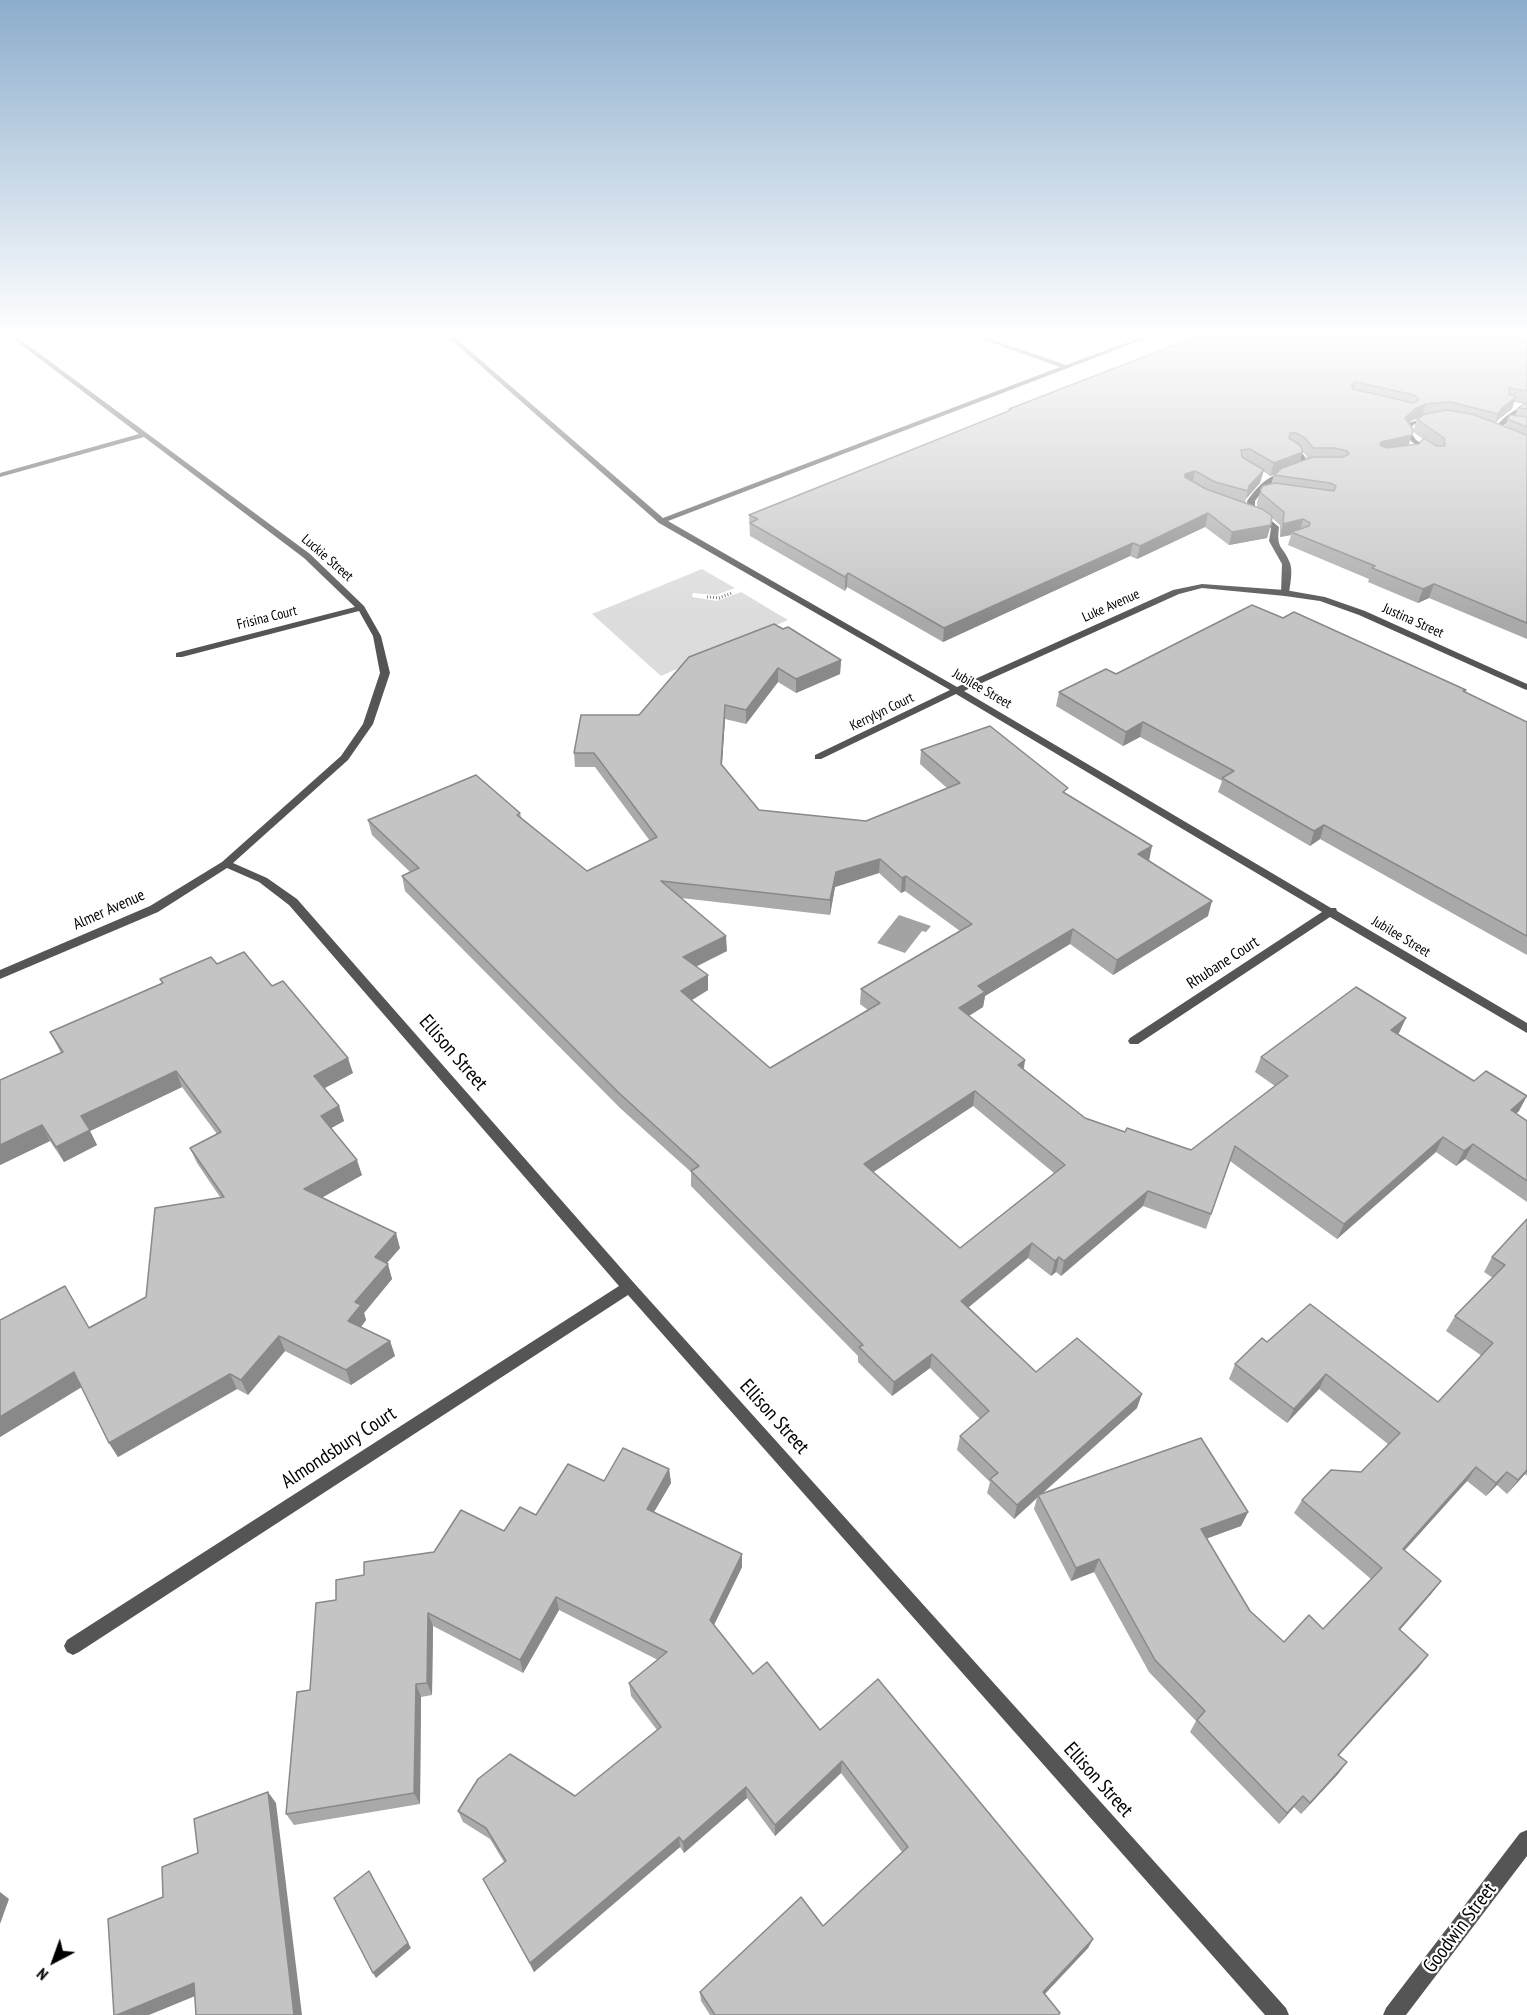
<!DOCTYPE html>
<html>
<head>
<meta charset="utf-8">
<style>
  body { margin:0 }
  #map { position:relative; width:1527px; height:2015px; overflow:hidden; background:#fff; font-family:"PT Sans Narrow",sans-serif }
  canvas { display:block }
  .north { position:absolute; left:24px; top:1931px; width:60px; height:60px; -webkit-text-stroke:4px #fff; paint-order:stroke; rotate:221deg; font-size:16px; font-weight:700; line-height:24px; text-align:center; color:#000 }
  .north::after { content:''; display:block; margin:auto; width:21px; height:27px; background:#000; clip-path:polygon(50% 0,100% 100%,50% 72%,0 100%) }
</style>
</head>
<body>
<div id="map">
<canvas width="1527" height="2015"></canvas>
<div class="north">N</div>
</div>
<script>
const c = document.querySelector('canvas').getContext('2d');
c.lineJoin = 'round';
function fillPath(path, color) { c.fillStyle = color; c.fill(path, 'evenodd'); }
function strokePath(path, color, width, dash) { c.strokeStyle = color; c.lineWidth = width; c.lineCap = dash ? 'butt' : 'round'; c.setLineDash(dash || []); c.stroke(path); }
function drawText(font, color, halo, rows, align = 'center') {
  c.font = font + ' "PT Sans Narrow",sans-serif'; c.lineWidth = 4.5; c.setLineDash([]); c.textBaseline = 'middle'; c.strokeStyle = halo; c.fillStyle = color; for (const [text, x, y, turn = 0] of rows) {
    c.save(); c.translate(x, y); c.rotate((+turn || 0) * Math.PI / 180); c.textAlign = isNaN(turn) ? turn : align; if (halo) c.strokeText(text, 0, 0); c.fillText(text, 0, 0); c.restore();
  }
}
const green = new Path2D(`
  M702 569 735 588 716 595 693 593 692 597 717 601 741 592 788 620 661 676 592 614Z`);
const water = new Path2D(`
  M899 915 931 926 926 932 922 931 905 953 877 943Z`);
const path = new Path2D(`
  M707 597 719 598 732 593`);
const lane = new Path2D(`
  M1527 405V409L1513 417 1501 428 1504 437H1500L1496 434 1495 428C1503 417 1514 409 1527 405Z
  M1428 417 1433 418 1413 425 1410 431 1416 440 1433 450V454H1430L1412 442 1403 431 1409 423Z
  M1288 447C1300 447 1305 456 1310 466 1301 475 1292 474 1282 478 1270 481 1262 492 1255 501V507L1279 527C1276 550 1283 545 1290 563 1293 572 1290 584 1289 593L1285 596 1281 593 1282 564 1269 541 1271 528 1248 510 1247 501C1254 491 1263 480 1275 475 1285 471 1294 472 1302 466L1298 456 1288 451Z`);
const street = new Path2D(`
  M11 337H17L310 554 364 606 381 636 390 673 373 724 348 760 233 863 267 878 297 899 634 1283 1286 2008 1289 2015H1265L628 1295 79 1652 73 1655 67 1652 64 1646 67 1640 619 1286 289 905 259 882 227 868 158 912 0 979V970L150 906 222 862 341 756 363 724 380 673 373 636 359 611 182 657H176V653L355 607 304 558 144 437 0 477V473L139 434Z
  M448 337H454L663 518 1060 367 976 337H984L1066 365 1142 337H1149L668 521 957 687 1173 590 1202 584 1285 590 1325 597 1365 611 1527 684V690L1524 689 1359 615 1320 601 1285 596 1202 588 1179 594 964 691 1331 908H1336L1337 911 1527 1023V1033L1330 917 1138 1044H1130L1128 1041 1130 1038 1322 912 956 694 821 759H815V755L950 690 659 523Z
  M1527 1830V1856L1406 2015H1383L1386 2008 1520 1833Z`);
const wall = new Path2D(`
  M1527 339V639L1429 598 1418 603 1368 582 1369 579 1288 545 1291 535 1280 537V525L1272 518 1267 538 1229 545 1205 527 1137 559 1130 556 943 642 847 587 845 591 750 536 749 515 1009 411V409ZM1514 402 1524 404 1518 408 1515 416 1510 415 1505 426 1496 423 1498 420 1512 409ZM1419 418 1417 419 1413 432 1423 439 1419 444 1409 445V424L1411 421ZM1302 450 1308 459 1300 462ZM1263 471 1270 476 1275 474 1274 475 1271 484 1261 489 1257 502V506L1260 508 1245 503 1246 499 1260 483Z
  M1283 618 1466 690 1465 692 1527 722V955L1320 839 1310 846 1218 792 1222 781 1140 737 1123 746 1056 706 1059 692Z
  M783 629 841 660 840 674 796 693 778 682 746 724 725 719 722 765 759 810 866 821 947 788 920 764 921 750 1067 794 1149 861 1208 916 1113 975 1070 944 985 996 983 1007 969 1016 1025 1060 1024 1069 1085 1118 1125 1132 1191 1150 1275 1086 1255 1072 1261 1057 1406 1018 1398 1034 1519 1111 1516 1114 1527 1121V1202L1465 1159 1456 1166 1436 1152 1337 1239 1230 1161 1206 1229 1143 1206 1061 1276 1056 1272 1051 1276 1028 1258 969 1307 1036 1372 1137 1408 1042 1494 1248 1512 1241 1526 1206 1538 1250 1611 1284 1642 1323 1629 1371 1579 1294 1513 1302 1500 1361 1472 1388 1444 1319 1389 1287 1423 1229 1379 1235 1364 1267 1342 1438 1402 1482 1356 1446 1331 1455 1316 1493 1278 1484 1272 1492 1257 1527 1219V1476L1525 1474 1507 1494 1497 1485 1486 1496 1467 1481 1404 1551 1441 1581 1431 1594 1400 1630 1428 1655 1418 1668 1339 1755 1347 1762 1338 1774 1301 1814 1294 1807 1279 1824 1190 1732 1196 1721 1149 1672 1094 1572 1071 1581 1034 1509 1037 1498 1014 1519 987 1493 990 1482 957 1450 960 1436 980 1419 930 1368 892 1396 858 1362V1356L691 1186V1172L620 1108 405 891 402 876 410 872 372 835 368 820 520 813 521 817 587 871 650 841 595 767H575L574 753ZM879 873 901 893 905 891 960 931 861 989 860 1004 868 1010 770 1068 692 1000 708 990 696 967 727 951 681 898 830 915 835 887ZM973 1106 1054 1173 960 1248 873 1172Z
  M217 964 272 986 353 1073 325 1088 339 1106 344 1121 331 1128 362 1175 321 1198 400 1248 387 1263 392 1279 364 1313 366 1320 361 1327 390 1341 395 1356 351 1385 285 1351 248 1395 237 1389 118 1457 109 1443 82 1387 0 1437V1320L89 1327 146 1297 220 1197 197 1163 190 1148 217 1134 182 1087 90 1131 97 1145 64 1162 50 1141 0 1165 61 1053 50 1032 162 983 160 979Z
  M669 1469 671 1483 654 1512 742 1567 714 1625 753 1674 820 1730 1093 1939 1088 1948 1045 1994 1059 2015H710L701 2001 700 1992 823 1926 902 1852 841 1773 775 1836 747 1798 684 1853 680 1847 534 1972 483 1879 504 1862 490 1839 463 1822 458 1811 575 1796 657 1730 631 1696 629 1683 658 1660 559 1610 523 1673 433 1626 432 1695 421 1697 420 1804 294 1825 286 1814 310 1690 336 1600 364 1575 434 1552 504 1531 604 1481Z`);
const shadedWall = new Path2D(`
  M1356 382 1352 394 1351 385Z
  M1516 397 1512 409 1498 420 1494 426 1498 414 1502 408Z
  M1426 404 1422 416 1411 421 1401 431 1405 418 1415 409Z
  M1412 435 1408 447 1377 455 1381 442Z
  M1303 452 1299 465 1270 476 1274 463Z
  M1264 470 1260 483 1246 499 1249 486Z
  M1195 471 1192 484 1182 487 1185 474Z
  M1208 513 1205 527 1137 559 1140 546Z
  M1303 519 1300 533 1291 532V535L1280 537 1283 524Z
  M1271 525 1267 538 1229 545 1232 532Z
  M1133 543 1130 556 943 642 944 628Z
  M848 573 847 587 845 591V577Z
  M1434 584 1429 598 1418 603 1423 589Z
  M841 660 840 674 796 693V679Z
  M778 668V682L746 724V710Z
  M725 705V719L721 778V764Z
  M1143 722 1140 737 1123 746 1126 732Z
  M1324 825 1320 839 1310 846 1314 831Z
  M1152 846 1149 861 1138 854Z
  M880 859 879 873 835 887 830 915V900L836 872Z
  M906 876 905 891 901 893 902 878Z
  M1212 901 1208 916 1113 975 1117 960Z
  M1073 929 1070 944 985 996 983 1007 957 1023 959 1008 978 986Z
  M726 936 727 951 684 972 683 957Z
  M708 975V990L682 1006 681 991Z
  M1406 1018 1399 1033 1384 1045 1391 1030Z
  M348 1058 353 1073 319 1091 314 1076Z
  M1025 1060 1022 1075 1018 1065Z
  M176 1071 182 1087 90 1131 97 1145 64 1162 56 1147 81 1116Z
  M975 1091 973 1106 863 1179 864 1164Z
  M1527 1096 1519 1111 1502 1125 1511 1110Z
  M339 1106 344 1121 326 1131 321 1116Z
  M42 1125 50 1141 0 1165V1145Z
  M1443 1137 1436 1152 1337 1239 1344 1224Z
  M1473 1144 1465 1159 1456 1166 1464 1151Z
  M357 1160 362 1175 309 1205 304 1189Z
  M1148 1191 1143 1206 1061 1276 1064 1261Z
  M396 1233 400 1248 379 1272 375 1257Z
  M1032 1243 1028 1258 959 1315 961 1301Z
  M1059 1257 1056 1272 1051 1276 1055 1261Z
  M388 1264 392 1279 364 1313 366 1320 354 1336 348 1321 355 1302Z
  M279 1336 285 1351 248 1395 241 1380Z
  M390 1341 395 1356 351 1385 346 1370Z
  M932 1354 930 1368 892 1396 894 1382Z
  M74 1372 83 1386 0 1437V1417Z
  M230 1374 237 1389 118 1457 109 1443Z
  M1326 1374 1319 1389 1287 1423 1294 1409Z
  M1142 1394 1137 1408 1039 1496 1038 1495 1037 1498 1014 1519 1017 1505Z
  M1476 1467 1467 1481 1394 1562 1403 1549Z
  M669 1469 671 1483 648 1522 647 1509Z
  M1527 1470V1472L1507 1494 1518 1480Z
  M1507 1472 1497 1485 1486 1496 1496 1483Z
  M1248 1512 1241 1526 1195 1543 1201 1529Z
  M742 1554V1567L710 1633V1620Z
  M1099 1559 1094 1572 1071 1581 1076 1568Z
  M1441 1581 1431 1594 1390 1641 1399 1629Z
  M556 1597 559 1610 523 1673 520 1660Z
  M428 1613 433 1626 432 1695 427 1683Z
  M1428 1655 1418 1668 1329 1766 1338 1755Z
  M416 1684 421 1697 420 1804 414 1793Z
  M842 1761 841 1773 775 1836V1825Z
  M1347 1762 1338 1774 1301 1814 1310 1803Z
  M746 1787 747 1798 684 1853 683 1842Z
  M268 1792 276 1803 302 2015H294Z
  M1303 1796 1294 1807 1279 1824 1287 1813Z
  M679 1837 680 1847 534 1972 530 1963Z
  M369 1871 411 1948 376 1978 373 1973Z
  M0 1892 9 1899 0 1924Z
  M1093 1939 1088 1948 1038 2001 1043 1992Z
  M194 1983 205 1992 149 2015H117Z`);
const building = new Path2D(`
  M1195 337H1518L1527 339V391L1509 388V394L1516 397 1502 408 1498 414 1451 402 1426 404 1415 409 1405 418 1413 429 1412 435 1381 442 1380 445 1386 448 1419 444 1424 438 1436 446H1445L1444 438 1417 419 1425 414 1447 410 1472 414 1527 435V623L1434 584 1423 589 1372 568 1375 566 1291 532 1309 526 1310 523 1303 519 1283 524 1284 512 1261 493V489L1263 486 1275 483 1334 491 1336 486 1330 483 1274 475 1282 468 1313 457H1343L1349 454 1347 451 1335 448H1313L1305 438 1296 433H1290L1289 438 1300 445 1303 452 1274 463 1250 449 1241 450 1242 457 1264 470 1249 486 1248 491 1215 482 1195 471 1185 474V477L1206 489 1262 509 1272 516 1271 525 1232 532 1208 513 1140 546 1133 543 944 628 848 573 845 577 750 523 758 519 749 515 1011 410 1009 409ZM1356 382 1414 395 1419 399 1413 403 1353 389 1351 385Z
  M1527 402V409L1518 408Z
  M1510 415 1527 417V427L1508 419Z
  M1252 605 1283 618 1294 612 1466 690 1463 691 1527 722V936L1324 825 1314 831 1222 778 1234 771 1143 722 1126 732 1059 692 1106 669 1116 674Z
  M774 624 783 629 788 627 841 660 796 679 778 668 746 710 725 705 721 764 759 810 866 821 960 783 921 750 990 726 1068 788 1063 792 1152 846 1138 854 1212 901 1117 960 1073 929 978 986 985 992 959 1008 1025 1060 1018 1065 1085 1118 1125 1132 1127 1128 1191 1150 1288 1076 1261 1057 1356 987 1406 1018 1391 1030 1474 1081 1486 1071 1527 1096 1511 1110 1527 1121V1181L1473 1144 1464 1151 1443 1137 1344 1224 1235 1146 1211 1214 1148 1191 1064 1261 1059 1257 1055 1261 1032 1243 961 1301 1036 1372 1077 1338 1142 1394 1017 1505 990 1479 998 1473 960 1436 989 1411 932 1354 894 1382 859 1347 863 1345 691 1171 699 1166 619 1093 402 876 419 868 368 820 476 775 520 813 517 815 587 871 657 837 594 753H574L581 715H639L689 657ZM880 859 902 878 906 876 972 924 861 989 880 1003 770 1068 681 991 708 975 683 957 726 936 661 881 830 900 836 872ZM975 1091 1065 1165 960 1248 864 1164Z
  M244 952 272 986 283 981 348 1058 314 1076 339 1106 321 1116 357 1160 304 1189 396 1233 375 1257 388 1264 355 1302 361 1305 348 1321 390 1341 346 1370 279 1336 241 1380 230 1374 109 1443 74 1372 0 1417V1320L65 1286 89 1328 146 1297 155 1208 224 1197 190 1148 221 1132 176 1071 81 1116 90 1130 56 1147 42 1125 0 1145V1080L63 1052 50 1032 163 983 160 979 211 957 217 964Z
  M1527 1219V1470L1518 1480 1507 1472 1496 1483 1476 1467 1403 1549 1441 1581 1399 1629 1428 1655 1338 1755 1347 1762 1310 1803 1303 1796 1287 1813 1197 1720 1205 1711 1155 1660 1099 1559 1076 1568 1038 1495 1201 1438 1248 1512 1201 1529 1250 1611 1284 1642 1309 1615 1323 1629 1382 1568 1302 1500 1331 1470 1361 1472 1400 1433 1326 1374 1294 1409 1235 1364 1262 1338 1267 1342 1310 1304 1438 1402 1493 1343 1455 1316 1505 1265 1492 1257Z
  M623 1448 669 1469 647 1509 742 1554 710 1620 753 1674 767 1662 820 1730 878 1679 1093 1939 1043 1992 1060 2013 1058 2015H715L700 1992 801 1897 823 1926 908 1847 842 1761 775 1825 746 1787 683 1842 679 1837 530 1963 483 1879 506 1861 486 1828 458 1811 478 1779 510 1754 575 1796 661 1727 629 1683 667 1652 556 1597 520 1660 428 1613 427 1683 416 1684 414 1793 286 1814 297 1692 310 1690 316 1603 336 1600V1580L364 1575V1562L434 1552 461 1510 504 1531 520 1507 536 1515 568 1464 604 1481Z
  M268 1792 294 2015H196L194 1983 117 2015H114L108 1919 163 1897 162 1867 198 1853 194 1819Z
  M369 1871 408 1943 373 1973 334 1898Z`);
const farStreetnames = [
  ["Luckie Street",327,558,41],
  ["Luke Avenue",1111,606,-24],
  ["Frisina Court",267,618,-14],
  ["Justina Street",1413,621,24],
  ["Jubilee Street",982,689,30],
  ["Kerrylyn Court",882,712,-26],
  ["Jubilee Street",1401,937,31]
];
const streetNames = [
  ["Almer Avenue",109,910,-24],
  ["Rhubane Court",1223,963,-33]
];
const nearStreetnames = [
  ["Ellison Street",453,1053,49],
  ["Ellison Street",774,1417,48],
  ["Almondsbury Court",339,1448,-33],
  ["Ellison Street",1098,1780,48],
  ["Goodwin Street",1460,1928,-53]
];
fillPath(green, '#dcdcdc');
fillPath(water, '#a3a3a3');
strokePath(path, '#777', 3, [1, 2]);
fillPath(lane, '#555');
fillPath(street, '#555');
fillPath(wall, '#a9a9a9');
fillPath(shadedWall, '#898989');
fillPath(building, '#c4c4c4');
strokePath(building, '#898989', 1.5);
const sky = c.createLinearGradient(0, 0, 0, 619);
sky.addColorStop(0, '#8cadcc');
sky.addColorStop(0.54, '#fff');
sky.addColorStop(1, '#ffffff00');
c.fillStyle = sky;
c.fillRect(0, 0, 1527, 619);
drawText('14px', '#000', '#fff', farStreetnames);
drawText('16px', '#000', '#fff', streetNames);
drawText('20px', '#000', '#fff', nearStreetnames);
</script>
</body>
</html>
